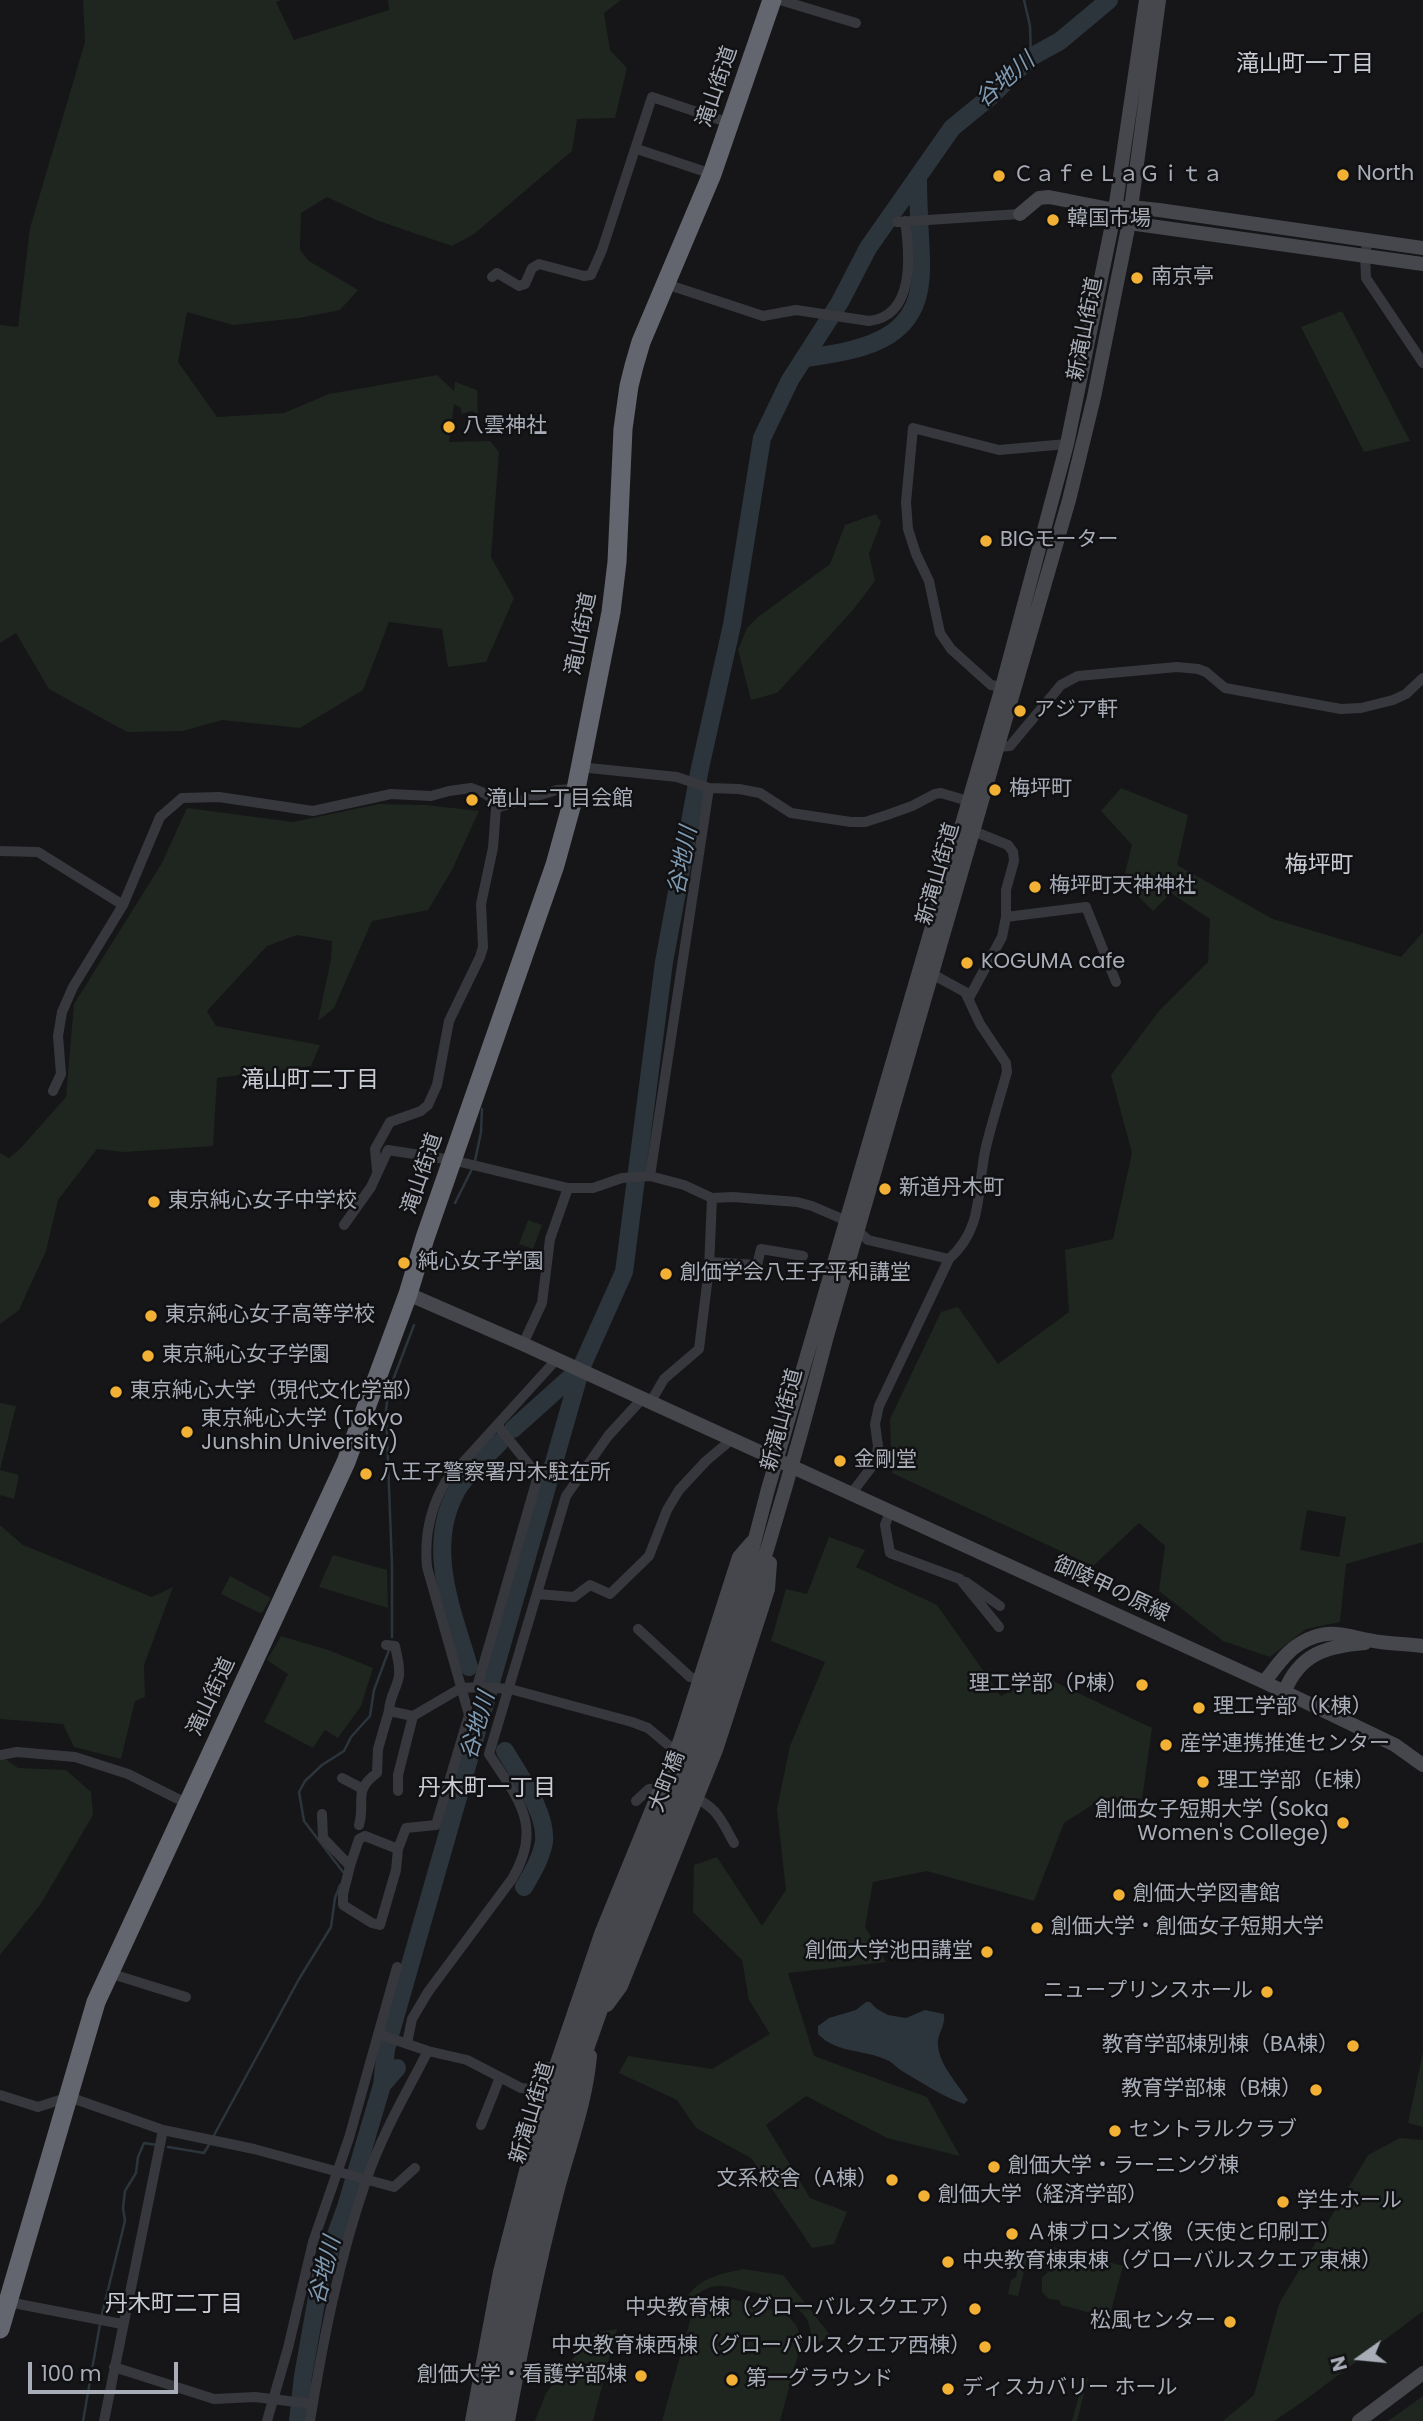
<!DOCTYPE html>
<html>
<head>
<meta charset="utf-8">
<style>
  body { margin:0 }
  #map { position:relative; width:1423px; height:2421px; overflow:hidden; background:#161618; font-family:Poppins,sans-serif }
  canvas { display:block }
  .north { position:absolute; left:1325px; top:2323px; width:70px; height:70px; -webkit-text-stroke:5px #111113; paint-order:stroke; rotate:255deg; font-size:19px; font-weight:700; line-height:28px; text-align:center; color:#a8adb8 }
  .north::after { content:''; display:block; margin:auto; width:24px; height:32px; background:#a8adb8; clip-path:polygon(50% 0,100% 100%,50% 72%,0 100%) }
  .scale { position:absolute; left:28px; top:2362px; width:150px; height:32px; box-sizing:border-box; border:4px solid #a8adb8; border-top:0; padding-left:9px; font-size:21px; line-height:24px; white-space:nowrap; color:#a8adb8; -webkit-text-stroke:5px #111113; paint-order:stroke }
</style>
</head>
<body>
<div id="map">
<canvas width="1423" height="2421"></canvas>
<div class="north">N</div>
<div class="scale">100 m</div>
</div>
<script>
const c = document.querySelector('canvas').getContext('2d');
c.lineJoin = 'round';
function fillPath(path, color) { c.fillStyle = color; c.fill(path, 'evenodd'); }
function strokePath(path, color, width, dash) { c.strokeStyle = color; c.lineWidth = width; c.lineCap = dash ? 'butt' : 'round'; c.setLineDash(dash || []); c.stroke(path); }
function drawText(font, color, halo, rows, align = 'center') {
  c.font = font + ' Poppins,"Noto Sans JP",sans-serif'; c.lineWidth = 5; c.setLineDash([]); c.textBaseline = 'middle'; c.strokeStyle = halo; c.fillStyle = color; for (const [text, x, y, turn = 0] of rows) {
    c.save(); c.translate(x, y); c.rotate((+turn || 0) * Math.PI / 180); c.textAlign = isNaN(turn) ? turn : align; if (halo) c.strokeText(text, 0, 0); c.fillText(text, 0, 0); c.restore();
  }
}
const green = new Path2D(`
  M83 0H281L276 2 294 40 389 10 388 0H621L604 13 610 50 627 68 615 118 577 119 572 151 474 234 452 246 376 220 327 197 301 213 300 250 309 261 358 290 340 310 299 318 233 325 187 312 178 362 217 417 284 413 329 394 437 375 454 391 455 382 477 390 478 414 472 411 462 414 460 407 454 404 449 442 490 441 499 452 491 557 514 598 486 662 448 667 442 629 389 622 363 690 300 728 222 720 183 731 127 732 49 689 16 633 0 643V325L18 327 30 228 85 42Z
  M1342 311 1410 441 1364 452 1301 327Z
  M876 514 881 522 869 554 875 581 853 610 777 693 751 700 738 650 747 628 758 617 830 564 845 525Z
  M1121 788 1188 815 1177 865 1273 919 1401 957 1423 932V1542L1346 1564 1340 1622 1306 1629 1270 1657 1223 1641 1159 1591 1165 1546 1139 1523 1093 1566 892 1473 890 1419 941 1312 958 1307 998 1364 1069 1312 1065 1250 1113 1239 1132 1153 1111 1075 1159 1011 1208 962 1210 919 1171 893 1153 911 1123 881 1132 845 1101 811ZM1307 1510 1346 1517 1339 1557 1300 1550Z
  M379 804 426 805 479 811 452 870 428 910 372 921 334 1008 318 1021 331 959 332 941 297 935 267 946 207 1011 216 1026 320 1045 311 1066 217 1078 213 1146 124 1152 97 1149 58 1200 46 1251 19 1310 0 1324V1153L9 1158 20 1149 66 1097 74 1004 162 863 187 808 293 822Z
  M528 1220 542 1225 533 1249 519 1244Z
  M0 1403 16 1406 0 1470 19 1475 14 1499 0 1495Z
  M0 1525 23 1545 152 1597 173 1587 144 1665 145 1697 135 1701 121 1759 74 1747 63 1724 0 1719Z
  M829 1537 865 1550 856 1567 937 1605 1001 1696 1040 1675 1152 1728 1142 1799 1103 1798 1064 1823 1034 1901 927 1871 873 1882 865 1927 886 1962 788 1973 814 2056 927 2097 960 2156 887 2138 806 2096 766 2125 810 2198 847 2212 834 2244 812 2248 751 2158 696 2128 677 2100 619 2073 628 2056 712 2069 770 2034 749 2000 742 1960 693 1912 694 1865 717 1857 762 1926 786 1890 777 1809 790 1746 825 1662 771 1641 786 1589 807 1594Z
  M333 1555 387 1570 388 1608 319 1587Z
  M230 1576 271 1598 262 1613 258 1612 221 1594Z
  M281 1636 331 1651 373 1668 361 1706 338 1738 325 1730 313 1748 264 1722 288 1674 267 1660Z
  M0 1755 18 1768 66 1770 91 1792 93 1815 40 1905 0 1955Z
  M1423 2052V2127L1408 2123Z
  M1400 2138 1423 2140V2311L1304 2401 1274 2421H1223L1254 2395 1279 2304 1368 2155Z
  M1053 2247 1123 2266 1109 2318 1061 2305 1059 2300 1049 2299 1042 2292V2277L1049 2271 1045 2262 1049 2250Z
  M1016 2253 1028 2256 1018 2296 1008 2294 1011 2280 1016 2277 1020 2260 1014 2258Z
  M743 2269 783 2275 830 2335 816 2345C809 2338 812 2324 804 2315 788 2296 753 2293 730 2287 711 2283 698 2290 687 2306L683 2305C695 2278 717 2275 743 2269Z
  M722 2296 786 2314 796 2325 802 2340 780 2421H662L692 2314C700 2303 708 2299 722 2296Z
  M617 2329 593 2421H535L546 2393 593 2333Z
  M1084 2377 1088 2378 1077 2421H1072Z
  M1423 2396V2421H1388Z`);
const water = new Path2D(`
  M866 2002H870L877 2009 888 2015 906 2018 925 2010 944 2014C946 2026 936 2035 938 2046 940 2066 958 2084 968 2100L964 2104C942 2096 922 2083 902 2071 897 2068 893 2063 889 2061 866 2049 837 2054 818 2034V2026L829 2018 856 2010Z`);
const stream = new Path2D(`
  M1024 0 1030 26 1031 57
  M475 1161 481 1132 482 1109
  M455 1203 472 1169
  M392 1637V1565L386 1410 388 1393 414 1325
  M343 1872 304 1821 299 1792 305 1781 322 1765 344 1751 351 1737 370 1716 374 1690 389 1650
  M213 2137 299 1979 331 1927 335 1898 340 1885
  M168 2147 204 2153 210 2143
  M102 2314 125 2221 123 2208 125 2191 136 2173 138 2157 144 2143 157 2145
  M83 2421 100 2324`);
const river = new Path2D(`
  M806 358C833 354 865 350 889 335 925 312 922 274 920 237 919 217 918 197 918 177
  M513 1429 581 1368
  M469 1667C452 1609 425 1547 457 1490 467 1473 486 1457 500 1442
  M505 1751C519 1775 547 1813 544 1842 541 1859 532 1873 524 1887
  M382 2085 386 2049 581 1368 624 1272 664 962 700 768 732 625 762 438 790 380 840 302 868 248 952 128 991 96 1031 57 1060 41 1109 0
  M298 2421 303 2376 321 2275 346 2207 382 2085 397 2068`);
const street = new Path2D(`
  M780 0 856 23
  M637 149 712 174
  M897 222 1020 214
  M1368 239 1365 255 1366 278 1423 363
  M492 277 497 273 519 286 525 284 532 268 539 264 584 276 591 275 602 250 652 97 730 123
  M666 284 763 316 796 310 869 321C915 316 910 255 905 221
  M1002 687 991 685 951 649 940 633 929 581 916 554 908 529 906 502 913 428 999 450 1067 444
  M998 747 1010 746 1061 685 1078 676 1177 667 1198 669 1206 672 1225 688 1341 709 1361 708 1393 700 1406 694 1423 678
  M579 767 677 777 709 788 739 789 760 793 791 813 851 822H865L887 815 912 806 935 794 941 793 968 801
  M0 851 38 852 123 905
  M1006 917 1086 907 1116 982
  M969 998 1002 937 1006 917V890L1014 861 1013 852 1008 845 973 831
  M53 1091 61 1074 58 1036 62 1012 73 987 123 905 160 817 182 798 219 797 313 811 391 794 431 796 449 791 471 788 484 793 494 800 496 808 557 790 576 789
  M377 1170 375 1149 390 1122 421 1111 428 1105 437 1085 449 1021 480 957 483 947 481 904 493 848 496 808
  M650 1176 709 788
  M344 1225 371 1187 388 1150 452 1160 568 1188H593L622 1178 650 1176 684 1185 712 1198 733 1197 797 1202 812 1206 847 1221 868 1240 949 1259
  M709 1262 757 1265 761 1249 803 1256
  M523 1344 542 1303 550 1239 568 1188
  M650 1403 664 1379 699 1349 709 1268 712 1198
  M851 1494 876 1461 878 1446 875 1424 879 1406 949 1259C985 1227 976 1189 986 1147 992 1122 1000 1097 1007 1072L1006 1063 980 1024 965 992 932 974
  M890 1512 885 1525 890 1553 960 1579 999 1627
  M966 1582 1000 1606
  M537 1594 574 1597 590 1585 610 1594 649 1556 667 1510 679 1490 706 1461 731 1440
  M638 1629 690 1677 701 1680
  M386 1645 395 1646C397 1656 400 1665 399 1676 397 1688 389 1698 389 1711L413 1716 461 1688 481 1687 510 1689 632 1722 648 1728 679 1754
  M477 1687 538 1476 497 1425
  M0 1755 17 1752 75 1757 128 1774 188 1804
  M342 1778 363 1789
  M398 1791V1775L413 1716
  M690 1796C717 1806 721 1820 734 1843
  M636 1801 649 1789 665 1788
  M322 1814 323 1838 350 1866 343 1894V1905L372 1923 380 1925 396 1870 398 1849 406 1828 436 1825 469 1715 427 1567C424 1535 430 1508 446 1481L556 1360
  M359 1825C366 1801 352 1791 377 1773L378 1749 389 1711
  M350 1866 359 1839 365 1836 398 1849
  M109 1973 186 1997
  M378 2034 428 2051 467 2060 521 2088 530 2089 536 2084 538 2072 541 2068 548 2067 554 2070
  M407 2043 412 2019 428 1992 512 1879C544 1826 518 1799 489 1754L566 1496 608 1436 641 1400
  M0 2095 38 2107 69 2097 163 2130 254 2149 394 2187 415 2168
  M481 2125 500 2077
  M8 2302 122 2324
  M114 2367 214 2399 255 2397 313 2404
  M104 2421 163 2130
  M267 2421 288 2348 313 2242 349 2138 397 1967
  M310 2421C323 2340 339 2259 366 2181 381 2136 406 2093 428 2051`);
const secondary = new Path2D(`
  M1020 214 1039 198 1049 197 1115 210 1131 207 1159 210 1423 248
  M1124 219 1129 223 1423 264
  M408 1294 523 1344 1264 1682 1395 1745 1423 1765
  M1264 1682C1275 1669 1285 1652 1301 1643 1331 1625 1349 1638 1380 1642 1394 1644 1409 1644 1423 1646
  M1284 1693C1299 1654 1326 1646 1365 1643
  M691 1743 741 1593 768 1489 1002 687 1067 444 1115 210 1146 0
  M703 1747C750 1611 791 1475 827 1336L1069 500 1094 397 1129 223 1159 0
  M607 2005 621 1986 716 1750 768 1589 770 1563
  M472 2421 500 2272 544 2101 601 1934 680 1741 739 1557 752 1542
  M484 2421C498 2337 514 2254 536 2172 568 2054 611 1940 658 1827
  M497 2421C516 2303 542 2184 580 2070 607 1989 638 1910 671 1832
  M508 2421C522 2345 537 2270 556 2196 568 2149 586 2103 590 2056
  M1359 2421 1423 2373`);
const highway = new Path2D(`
  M0 2329 96 2002 346 1462 408 1294 425 1238 555 865 576 789 611 612 617 562 623 429 629 386 634 366 641 342 712 174 772 0`);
const secondaryBridge = new Path2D(`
  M658 1827 691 1743
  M671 1832 703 1747`);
const markers = [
  [1343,175,7,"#f2b134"],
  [999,176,7,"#f2b134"],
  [1053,220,7,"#f2b134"],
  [1137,278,7,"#f2b134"],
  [449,427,7,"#f2b134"],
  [986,541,7,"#f2b134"],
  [1020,711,7,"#f2b134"],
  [995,790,7,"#f2b134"],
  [472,800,7,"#f2b134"],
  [1035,887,7,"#f2b134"],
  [967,963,7,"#f2b134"],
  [885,1189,7,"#f2b134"],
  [154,1202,7,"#f2b134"],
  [404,1263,7,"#f2b134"],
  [666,1274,7,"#f2b134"],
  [151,1316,7,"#f2b134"],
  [148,1356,7,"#f2b134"],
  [116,1392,7,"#f2b134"],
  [187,1432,7,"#f2b134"],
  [840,1461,7,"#f2b134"],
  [366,1474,7,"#f2b134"],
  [1142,1685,7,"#f2b134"],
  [1199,1708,7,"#f2b134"],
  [1166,1745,7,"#f2b134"],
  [1203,1782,7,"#f2b134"],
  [1343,1823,7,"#f2b134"],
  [1119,1895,7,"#f2b134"],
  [1037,1928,7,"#f2b134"],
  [987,1952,7,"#f2b134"],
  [1267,1992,7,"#f2b134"],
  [1353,2046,7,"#f2b134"],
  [1316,2090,7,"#f2b134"],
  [1115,2131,7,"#f2b134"],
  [994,2167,7,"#f2b134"],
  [892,2180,7,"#f2b134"],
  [924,2196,7,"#f2b134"],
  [1283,2202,7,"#f2b134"],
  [1012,2234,7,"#f2b134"],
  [948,2262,7,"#f2b134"],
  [975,2309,7,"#f2b134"],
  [1230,2322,7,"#f2b134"],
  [985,2347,7,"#f2b134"],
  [641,2376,7,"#f2b134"],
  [732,2380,7,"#f2b134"],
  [948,2389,7,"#f2b134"]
];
const streetNames = [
  ["滝山街道",718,87,-71],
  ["新滝山街道",1086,329,-79],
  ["滝山街道",582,634,-79],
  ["新滝山街道",939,874,-74],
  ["滝山街道",423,1174,-71],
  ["新滝山街道",783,1420,-75],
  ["御陵甲の原線",1111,1590,25],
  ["滝山街道",212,1697,-65],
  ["大町橋",668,1782,-69],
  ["新滝山街道",533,2113,-73]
];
const poiNames = [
  ["North",1357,175],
  ["ＣａｆｅＬａＧｉｔａ",1013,176],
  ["韓国市場",1067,220],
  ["南京亭",1151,278],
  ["八雲神社",463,427],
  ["BIGモーター",1000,541],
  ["アジア軒",1034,711],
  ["梅坪町",1009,790],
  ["滝山二丁目会館",486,800],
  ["梅坪町天神神社",1049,887],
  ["KOGUMA cafe",981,963],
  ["新道丹木町",899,1189],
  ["東京純心女子中学校",168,1202],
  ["純心女子学園",418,1263],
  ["創価学会八王子平和講堂",680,1274],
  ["東京純心女子高等学校",165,1316],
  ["東京純心女子学園",162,1356],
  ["東京純心大学（現代文化学部）",130,1392],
  ["東京純心大学 (Tokyo",201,1420],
  ["Junshin University)",201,1444],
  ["金剛堂",854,1461],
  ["八王子警察署丹木駐在所",380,1474],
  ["理工学部（P棟）",1128,1685,"right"],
  ["理工学部（K棟）",1213,1708],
  ["産学連携推進センター",1180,1745],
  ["理工学部（E棟）",1217,1782],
  ["創価女子短期大学 (Soka",1329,1811,"right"],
  ["Women's College)",1329,1835,"right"],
  ["創価大学図書館",1133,1895],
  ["創価大学・創価女子短期大学",1051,1928],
  ["創価大学池田講堂",973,1952,"right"],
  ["ニュープリンスホール",1253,1992,"right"],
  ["教育学部棟別棟（BA棟）",1339,2046,"right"],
  ["教育学部棟（B棟）",1302,2090,"right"],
  ["セントラルクラブ",1129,2131],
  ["創価大学・ラーニング棟",1008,2167],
  ["文系校舎（A棟）",878,2180,"right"],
  ["創価大学（経済学部）",938,2196],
  ["学生ホール",1297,2202],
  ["Ａ棟ブロンズ像（天使と印刷工）",1026,2234],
  ["中央教育棟東棟（グローバルスクエア東棟）",962,2262],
  ["中央教育棟（グローバルスクエア）",961,2309,"right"],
  ["松風センター",1216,2322,"right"],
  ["中央教育棟西棟（グローバルスクエア西棟）",971,2347,"right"],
  ["創価大学・看護学部棟",627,2376,"right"],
  ["第一グラウンド",746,2380],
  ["ディスカバリー ホール",962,2389]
];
const neighbourhoodNames = [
  ["滝山町一丁目",1305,65],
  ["梅坪町",1319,866],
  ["滝山町二丁目",310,1081],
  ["丹木町一丁目",487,1789],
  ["丹木町二丁目",174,2305]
];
const waterNames = [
  ["谷地川",1006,81,-41],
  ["谷地川",684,861,-79],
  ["谷地川",479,1726,-74],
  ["谷地川",326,2271,-76]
];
fillPath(green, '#1e261f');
fillPath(water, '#2c353c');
strokePath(stream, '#2c353c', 2.5);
strokePath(river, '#2c353c', 18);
strokePath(street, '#37383d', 10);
strokePath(secondary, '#45474d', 14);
strokePath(highway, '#63666e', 19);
strokePath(secondaryBridge, '#45474d', 14);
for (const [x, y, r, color] of markers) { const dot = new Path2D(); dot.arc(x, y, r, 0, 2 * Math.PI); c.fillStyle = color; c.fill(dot); strokePath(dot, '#111113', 2.5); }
drawText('21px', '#a8adb8', '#111113', streetNames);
drawText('21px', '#a8adb8', '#111113', poiNames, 'left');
drawText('23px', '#c9ccd4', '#111113', neighbourhoodNames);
drawText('italic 23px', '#7f9bb3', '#111113', waterNames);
</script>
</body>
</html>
